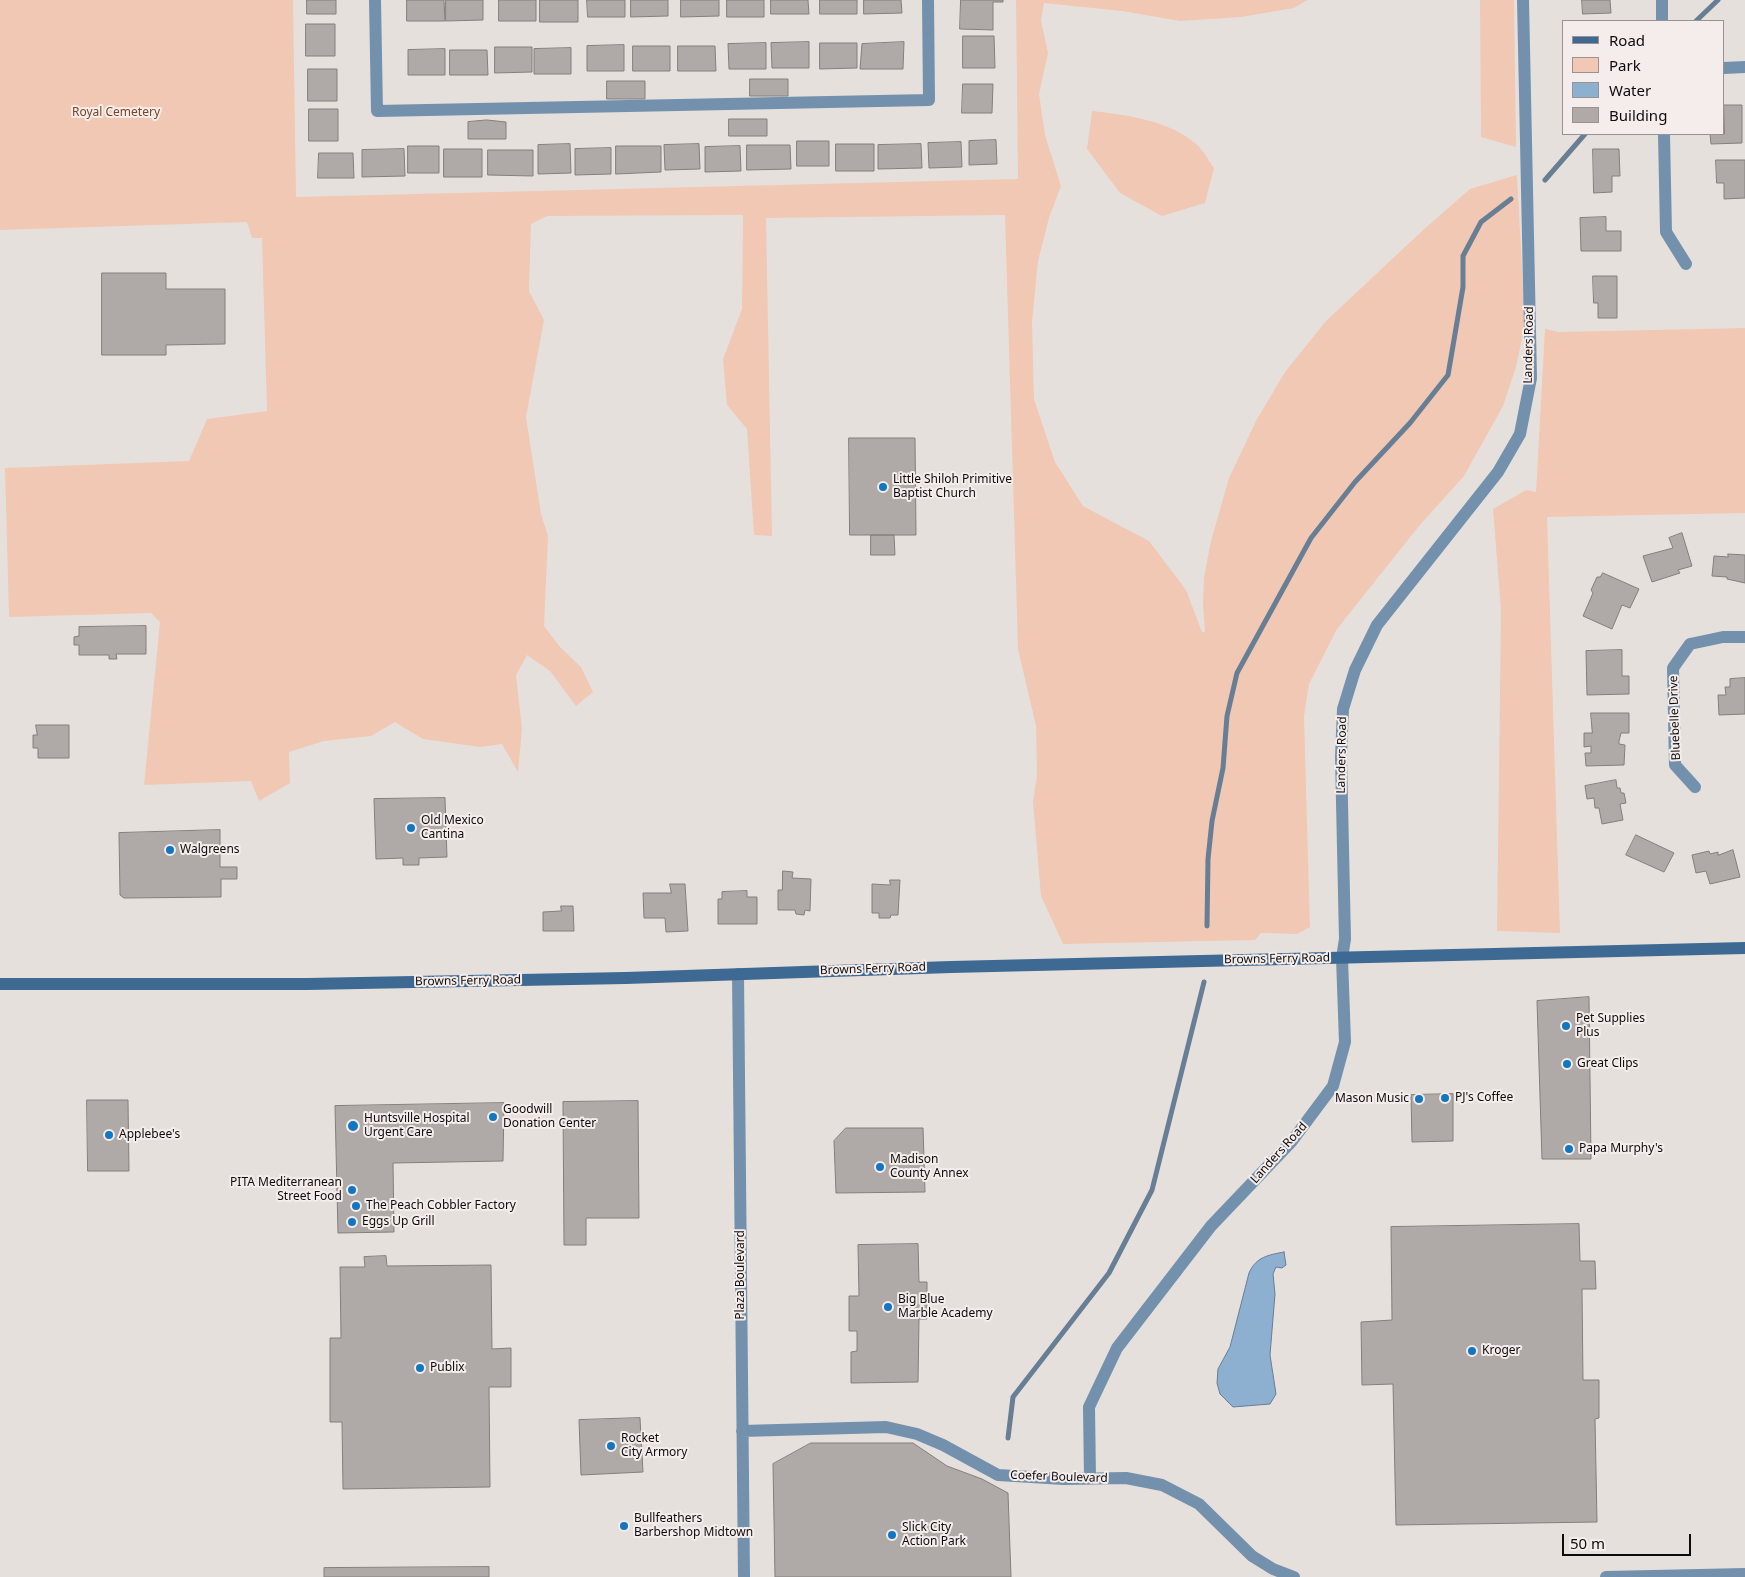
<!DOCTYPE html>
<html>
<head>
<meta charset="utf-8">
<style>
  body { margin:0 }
  #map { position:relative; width:1745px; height:1577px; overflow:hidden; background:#e6e0dd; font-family:"Noto Sans",sans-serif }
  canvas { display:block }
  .legend { position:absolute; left:1562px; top:20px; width:162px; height:115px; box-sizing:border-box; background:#f4edeb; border:1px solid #989391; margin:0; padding:6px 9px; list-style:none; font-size:15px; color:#0e0c0b }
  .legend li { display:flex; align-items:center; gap:10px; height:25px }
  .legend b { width:25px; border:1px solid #989391 }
  .scale { position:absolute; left:1562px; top:1534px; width:129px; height:22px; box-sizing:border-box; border:2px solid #0e0c0b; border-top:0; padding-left:6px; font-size:15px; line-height:18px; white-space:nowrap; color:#0e0c0b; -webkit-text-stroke:4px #f4edeb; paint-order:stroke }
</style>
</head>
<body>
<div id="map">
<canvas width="1745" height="1577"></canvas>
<ul class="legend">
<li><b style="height:6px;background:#3d6992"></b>Road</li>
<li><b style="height:14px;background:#f1c8b3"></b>Park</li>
<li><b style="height:14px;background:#8dafd0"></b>Water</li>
<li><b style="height:14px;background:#afa9a7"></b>Building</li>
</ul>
<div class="scale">50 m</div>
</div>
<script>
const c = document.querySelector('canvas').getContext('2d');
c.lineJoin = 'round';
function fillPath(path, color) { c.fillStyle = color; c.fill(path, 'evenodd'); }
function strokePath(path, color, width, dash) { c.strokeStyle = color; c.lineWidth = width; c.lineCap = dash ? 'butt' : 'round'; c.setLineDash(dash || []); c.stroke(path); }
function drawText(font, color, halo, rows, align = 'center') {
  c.font = font + ' "Noto Sans",sans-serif'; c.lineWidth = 4; c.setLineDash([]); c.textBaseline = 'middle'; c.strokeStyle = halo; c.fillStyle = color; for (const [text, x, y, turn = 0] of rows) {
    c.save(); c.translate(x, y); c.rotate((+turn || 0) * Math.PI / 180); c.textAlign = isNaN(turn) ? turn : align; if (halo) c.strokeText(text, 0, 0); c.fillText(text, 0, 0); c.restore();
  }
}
const green = new Path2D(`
  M0 0H293L296 197 1018 179 1016 0H1307L1294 8 1241 17 1180 21 1122 11 1044 3 1041 21 1048 53 1039 94 1045 135 1061 186 1049 218 1038 261 1032 322 1034 399 1055 462 1083 506 1149 541 1186 590 1202 632H1205L1203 605 1204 577 1211 541 1229 478 1256 421 1285 372 1326 321 1422 231 1470 189 1517 175 1525 324 1516 367 1503 406 1464 476 1419 526 1337 629 1309 684 1304 716 1310 927 1297 934 1261 933 1255 940 1063 944 1041 896 1033 802 1037 775 1036 726 1018 649 1005 215 766 218 772 536 754 535 747 429 727 405 723 359 742 309 743 215 547 216 531 224 529 291 544 320 526 417 541 514 548 536 544 626 560 647 581 667 593 692 576 706 550 671 527 655 516 675 522 729 518 772 502 744 480 747 423 739 395 722 371 736 324 741 289 752 290 783 259 801 251 781 144 785 160 622 151 613 9 617 5 468 189 461 207 419 267 411 262 238H252L247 222 0 230Z
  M1480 0H1514L1516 147 1481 137Z
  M1092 111C1127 115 1167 120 1195 143 1203 149 1208 160 1214 168L1205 203 1162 216 1120 193 1087 149Z
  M1745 328V513L1547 517 1560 933 1497 931 1501 611 1493 509 1526 490 1536 492 1545 329 1559 332Z`);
const water = new Path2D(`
  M1284 1252 1286 1265 1282 1268 1276 1267 1273 1274 1275 1294 1270 1355 1276 1394 1270 1404 1233 1407 1220 1394 1217 1383 1218 1369 1230 1347 1249 1273C1256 1257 1268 1255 1284 1252Z`);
const stream = new Path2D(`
  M1696 21 1718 0
  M1545 180 1585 134
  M1207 926 1208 859 1212 821 1223 768 1227 716 1237 673 1311 538 1355 482 1410 423 1448 375 1463 287V256L1481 222 1511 199
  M1008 1438 1013 1397 1109 1273 1152 1190 1204 982`);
const building = new Path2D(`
  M307 0H336V14H307Z
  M407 0H444L445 21H407Z
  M446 0H483V20L446 21Z
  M499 0H536V21H499Z
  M540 0H578V22H540Z
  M587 0H625V17H588Z
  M631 0H668V16L631 17Z
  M681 0H719V16L681 17Z
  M727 0H764V17H727Z
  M771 0H808L809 14H771Z
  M820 0H857V14H820Z
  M864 0H901L902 13 864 14Z
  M961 0H1003V2H993V30L960 29Z
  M1582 0H1610L1611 13 1583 14Z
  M306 24H335V56H306Z
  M963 36H994L995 68H963Z
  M809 42V68H772L771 43Z
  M904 42 903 69H860L862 44Z
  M766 43V69H729L728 44Z
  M820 43H857V68L820 69Z
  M624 45V71H587V46Z
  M633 46H670V71H633Z
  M678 46H715L716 71H678Z
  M495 47H532V72L495 73Z
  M571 48V74H534V49Z
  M445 49V75H408V50Z
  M450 50H487L488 75H450Z
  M308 69H337V101H308Z
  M750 79H788V96H750Z
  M607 81H645V99H607Z
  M963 84H993L992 113H962Z
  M1724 105H1742V143L1711 144 1710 134H1724Z
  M309 109H338V141H309Z
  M729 119H767V136H729Z
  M487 120 506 122V139H468V122Z
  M996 140 997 164 969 165V141Z
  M797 141H829V166H797Z
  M961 142 962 167 929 168 928 143Z
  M570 144 571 173 538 174V145Z
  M699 144 700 169 665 170 664 145Z
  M836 144H874V171H836Z
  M921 144 922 168 878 169V145Z
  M747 145H790L791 169 747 170Z
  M408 146H439V173H408Z
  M616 146H661V172L616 174Z
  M740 146 741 171 705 172V147Z
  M611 148V174L575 175V149Z
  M404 149 405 176 362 177V150Z
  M444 149H482V177H444Z
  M1593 149H1619L1620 176H1612V192L1594 193Z
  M488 150H533V176L488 175Z
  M319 153H353L354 178H318Z
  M1716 160H1745V198L1724 199V183H1717Z
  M1606 217V231H1621V251H1581L1580 218Z
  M102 273H166V289H225V344L166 345V355H102Z
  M1593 276H1617V318H1598V303H1594Z
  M849 438H915L916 535H850Z
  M1682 533 1692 566 1678 570 1680 573 1652 582 1643 556 1673 548 1669 538Z
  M871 535H894L895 555H871Z
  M1728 554 1745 555V583L1727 579V577L1712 576 1714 556 1728 557Z
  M1603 573 1639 589 1630 608 1622 605 1612 629 1583 616 1593 593 1591 590 1597 577H1600Z
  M146 626V654H116L117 659H109V655H79V645H74V637L79 636V627Z
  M1622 650V676H1629V694L1587 695 1586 651Z
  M1745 678V714L1719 715 1718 695H1726L1725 687H1730V679Z
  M1591 713H1629V733H1621L1619 741V744L1625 745 1624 765 1586 766 1585 753H1591V746L1584 747V733H1592Z
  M36 725H69V758H38V748H33V735H37Z
  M1616 780 1617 788H1620L1621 793H1624L1626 803 1620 804 1623 820 1602 824 1599 808H1595L1594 798 1587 799 1585 786Z
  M445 798 447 857 419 858V865H403V858L376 859 374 799Z
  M220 830V867H237V879H221V897L124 898 120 895 119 833Z
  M1636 835 1674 853 1664 872 1626 855Z
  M1733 850 1740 877 1710 884 1706 871 1696 873 1692 855 1709 851 1710 854 1718 852V855Z
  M783 871 793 872 792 878 811 879 810 911 805 910 804 915 796 914 795 910H778V890H782Z
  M890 880H900L898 915H891L890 918H879V913H872V884L890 885Z
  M670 884H685L688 931 666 932 665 918H644L643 893H671Z
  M747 891V897H757V924H718V899H722V892Z
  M561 906H573L574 931H543V912L561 911Z
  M1589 997 1591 1159H1542L1537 1001Z
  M1453 1094V1141L1412 1142 1411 1095Z
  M87 1100H128L129 1171H88Z
  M638 1101 639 1218H586V1245H564L563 1102Z
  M504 1103 503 1161 393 1163 394 1232 338 1233 335 1106Z
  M846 1128H923L925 1192 836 1193 834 1141Z
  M1579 1224 1580 1261H1595L1596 1289H1582L1583 1380H1599V1418L1595 1419 1597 1522 1396 1525 1393 1384 1362 1385 1361 1322 1392 1320 1391 1227Z
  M918 1244 919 1282H927V1319H919L918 1382 851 1383V1352L857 1351V1331H849V1296H859L858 1245Z
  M386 1256 387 1266 491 1265 492 1349 511 1348V1387H489L490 1487 343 1489 342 1422H330V1338H341L340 1267H365L364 1257Z
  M640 1418 643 1472 581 1475 579 1420Z
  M811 1443H913L947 1466 982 1479 1008 1493 1011 1577H775L773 1464Z
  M489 1567V1577H324V1568Z`);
const street = new Path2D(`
  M375 0 377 111 929 100 928 0
  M1662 0V21
  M1724 68 1745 67
  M1664 134 1666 232 1686 264
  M1695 787 1675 765 1673 668 1690 644 1723 637H1745
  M738 974 744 1577
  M742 1431 886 1427 917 1434 943 1445 998 1475 1064 1479 1126 1478 1162 1485 1199 1504 1252 1556 1273 1569 1294 1577
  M1090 1478 1089 1407 1117 1348 1211 1226 1292 1141 1333 1086 1345 1042 1342 958 1345 939 1341 757 1343 709 1355 670 1377 625 1498 472 1520 434 1531 378 1523 0
  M1606 1577 1745 1574`);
const secondary = new Path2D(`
  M0 984H307L626 978 951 967 1745 948`);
const markers = [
  [883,487,5,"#1276c1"],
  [411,828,5,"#1276c1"],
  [170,850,5,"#1276c1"],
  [1566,1026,5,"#1276c1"],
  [1567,1064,5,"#1276c1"],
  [1445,1098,5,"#1276c1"],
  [1419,1099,5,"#1276c1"],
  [493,1117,5,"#1276c1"],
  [353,1126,6,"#1276c1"],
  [109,1135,5,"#1276c1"],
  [1569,1149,5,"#1276c1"],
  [880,1167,5,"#1276c1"],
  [352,1190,5,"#1276c1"],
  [356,1206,5,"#1276c1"],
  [352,1222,5,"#1276c1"],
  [888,1307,5,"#1276c1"],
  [1472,1351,5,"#1276c1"],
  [420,1368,5,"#1276c1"],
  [611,1446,5,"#1276c1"],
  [624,1526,5,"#1276c1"],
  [892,1535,5,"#1276c1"]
];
const parkNames = [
  ["Royal Cemetery",116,113]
];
const streetNames = [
  ["Landers Road",1529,345,-89],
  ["Bluebelle Drive",1675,718,-92],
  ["Landers Road",1342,755,-89],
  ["Browns Ferry Road",1277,959,-1],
  ["Browns Ferry Road",873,969,-2],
  ["Browns Ferry Road",468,981,-1],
  ["Landers Road",1279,1153,-48],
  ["Plaza Boulevard",741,1275,-90],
  ["Coefer Boulevard",1059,1477,2]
];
const poiNames = [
  ["Little Shiloh Primitive",893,480],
  ["Baptist Church",893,494],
  ["Old Mexico",421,821],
  ["Cantina",421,835],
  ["Walgreens",180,850],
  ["Pet Supplies",1576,1019],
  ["Plus",1576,1033],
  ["Great Clips",1577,1064],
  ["PJ's Coffee",1455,1098],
  ["Mason Music",1409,1099,"right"],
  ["Goodwill",503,1110],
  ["Donation Center",503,1124],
  ["Huntsville Hospital",364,1119],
  ["Urgent Care",364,1133],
  ["Applebee's",119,1135],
  ["Papa Murphy's",1579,1149],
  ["Madison",890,1160],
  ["County Annex",890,1174],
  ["PITA Mediterranean",342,1183,"right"],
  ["Street Food",342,1197,"right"],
  ["The Peach Cobbler Factory",366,1206],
  ["Eggs Up Grill",362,1222],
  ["Big Blue",898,1300],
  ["Marble Academy",898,1314],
  ["Kroger",1482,1351],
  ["Publix",430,1368],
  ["Rocket",621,1439],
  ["City Armory",621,1453],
  ["Bullfeathers",634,1519],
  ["Barbershop Midtown",634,1533],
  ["Slick City",902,1528],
  ["Action Park",902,1542]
];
fillPath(green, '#f1c8b3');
fillPath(water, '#8dafd0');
strokePath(water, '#677e95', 1);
strokePath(stream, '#677e95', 5);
fillPath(building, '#afa9a7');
strokePath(building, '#847f7c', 1);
strokePath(street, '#7391ad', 12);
strokePath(secondary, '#3d6992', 12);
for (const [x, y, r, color] of markers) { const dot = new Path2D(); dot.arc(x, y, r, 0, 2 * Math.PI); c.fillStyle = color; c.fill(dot); strokePath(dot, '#f4edeb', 2); }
drawText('12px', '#7e4424', '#f4edeb', parkNames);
drawText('12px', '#0e0c0b', '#f4edeb', streetNames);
drawText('12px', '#0e0c0b', '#f4edeb', poiNames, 'left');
</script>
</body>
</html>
